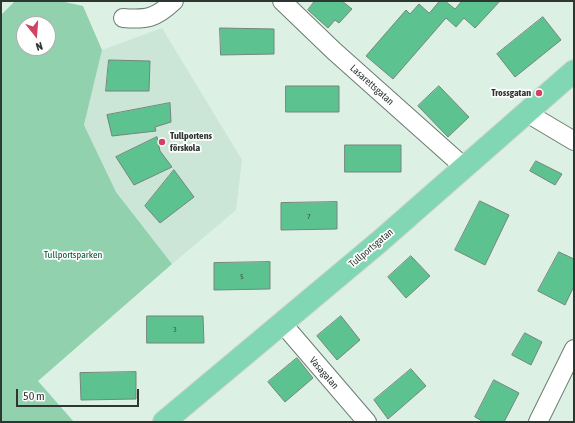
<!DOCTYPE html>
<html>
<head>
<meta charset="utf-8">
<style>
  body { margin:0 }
  #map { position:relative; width:575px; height:423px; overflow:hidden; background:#dcf0e4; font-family:"Asap Condensed",sans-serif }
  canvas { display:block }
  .frame { position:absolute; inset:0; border:2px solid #2e3631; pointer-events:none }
  .north { position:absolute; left:16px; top:16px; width:40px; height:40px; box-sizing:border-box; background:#fff; border:1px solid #abafad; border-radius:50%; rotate:163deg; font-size:11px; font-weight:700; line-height:16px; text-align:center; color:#2e3631 }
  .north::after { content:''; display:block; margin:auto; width:14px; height:18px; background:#d14264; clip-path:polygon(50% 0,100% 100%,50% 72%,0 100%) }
  .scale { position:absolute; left:16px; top:389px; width:123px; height:18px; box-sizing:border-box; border:2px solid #2e3631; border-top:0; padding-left:5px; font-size:12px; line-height:14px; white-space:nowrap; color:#2e3631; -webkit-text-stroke:3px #fff; paint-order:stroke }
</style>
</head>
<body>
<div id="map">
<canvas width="575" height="423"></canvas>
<div class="frame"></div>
<div class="north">N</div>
<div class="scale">50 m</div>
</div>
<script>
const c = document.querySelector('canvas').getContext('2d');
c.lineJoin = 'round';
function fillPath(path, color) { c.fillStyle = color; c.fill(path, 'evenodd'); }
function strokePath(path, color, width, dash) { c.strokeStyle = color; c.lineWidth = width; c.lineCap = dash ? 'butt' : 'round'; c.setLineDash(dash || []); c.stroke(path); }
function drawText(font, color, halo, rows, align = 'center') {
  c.font = font + ' "Asap Condensed",sans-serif'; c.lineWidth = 3.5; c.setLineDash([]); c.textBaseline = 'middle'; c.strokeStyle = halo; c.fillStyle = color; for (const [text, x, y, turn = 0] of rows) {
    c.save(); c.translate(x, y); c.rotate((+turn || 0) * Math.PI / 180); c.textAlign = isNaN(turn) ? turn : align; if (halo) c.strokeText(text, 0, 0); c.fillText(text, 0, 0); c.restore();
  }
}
const built = new Path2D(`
  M162 28 242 160 236 210 172 264 116 192 84 125 102 50Z`);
const green = new Path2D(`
  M15 1H60L83 6 102 50 84 125 116 192 172 264 38 381 74 422H1V15ZM24 24H48V48H24Z`);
const building = new Path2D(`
  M315 1H342L352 9 339 23 335 20 328 28 308 10Z
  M440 1H445L455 9 462 1H500L475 28 464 18 456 27 446 18 393 79 366 56 406 10 410 14 419 4 429 13Z
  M543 17 561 40 515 77 497 54Z
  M220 28 274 29V54L221 55Z
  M109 60 150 61 149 91H106Z
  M286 86H339V112H286Z
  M439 86 469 117 448 137 418 106Z
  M170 103 171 122 155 127 156 131 112 136 107 115Z
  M157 137 160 151 172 167 134 185 116 157Z
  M345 145H401V172H345Z
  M536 161 562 174 555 185 530 171Z
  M174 170 194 197 160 223 145 206Z
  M480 201 509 215 485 265 455 250Z
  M337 202V229L281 230V203Z
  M559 252 574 259V286L565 305 538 291Z
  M411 256 430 276 406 298 388 277Z
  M270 262V289L214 290V263Z
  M147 316H203L204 343H147Z
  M341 316 360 340 337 360 317 336Z
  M525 333 542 342 531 365 512 355Z
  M297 358 313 378 285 402 268 382Z
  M411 369 426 386 388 419 374 400Z
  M136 372V399L81 400 80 373Z
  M494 380 519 393 504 422H484L475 417Z`);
const minor = new Path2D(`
  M282 1 334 51 464 167
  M123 18C147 20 156 18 174 1
  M527 113 574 141
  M282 323 367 422
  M538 422 574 349`);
const major = new Path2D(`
  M164 422 379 242 574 71`);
const markers = [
  [539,93,4,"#d14264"],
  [162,142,4,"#d14264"]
];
const numberNames = [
  ["7",309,216],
  ["5",242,276],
  ["3",175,329]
];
const streetNames = [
  ["Lasarettsgatan",372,85,42],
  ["Tullportsgatan",371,248,-40],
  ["Vasagatan",324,373,49]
];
const poiNames = [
  ["Trossgatan",531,93],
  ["Tullportens",170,136,"left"],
  ["förskola",170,148,"left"]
];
const parkNames = [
  ["Tullportsparken",73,255]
];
fillPath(built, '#cbe5d6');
fillPath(green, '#91d1ae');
fillPath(building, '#5cc290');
strokePath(building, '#74867b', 1);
strokePath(minor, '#6a7c72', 20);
strokePath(major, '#d1d3d2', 24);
strokePath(minor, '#fff', 18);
strokePath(major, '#81d7b3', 22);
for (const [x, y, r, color] of markers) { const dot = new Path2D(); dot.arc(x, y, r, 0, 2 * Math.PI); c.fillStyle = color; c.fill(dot); strokePath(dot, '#fff', 1.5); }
drawText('8px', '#3a5949', null, numberNames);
drawText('10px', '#2e3631', '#fff', streetNames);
drawText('bold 10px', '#2e3631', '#fff', poiNames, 'right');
drawText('10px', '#005636', '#fff', parkNames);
</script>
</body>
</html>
